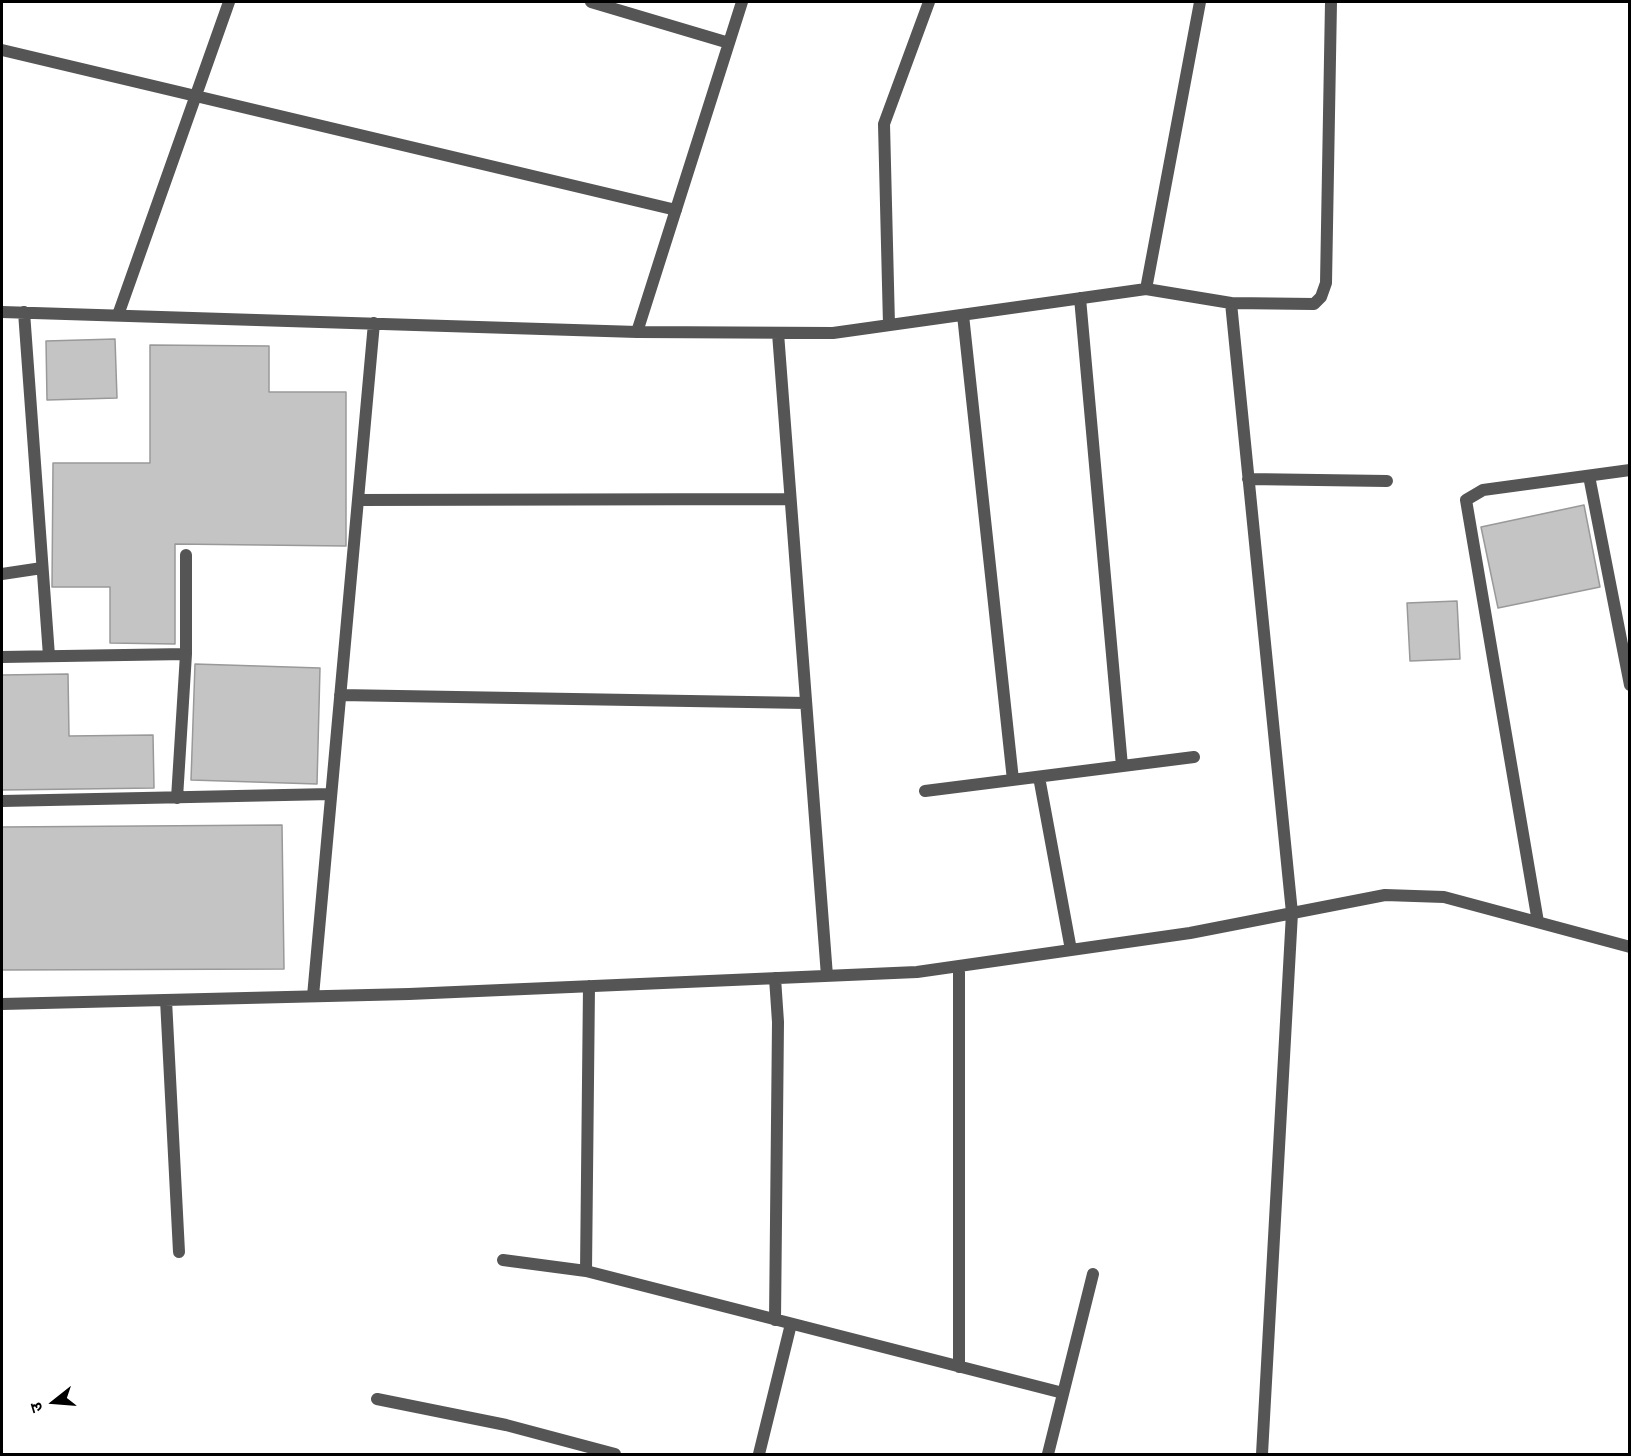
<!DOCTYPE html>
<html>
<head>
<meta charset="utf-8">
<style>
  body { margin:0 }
  #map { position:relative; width:1631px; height:1456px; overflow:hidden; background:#fff; font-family:Cabin,"Noto Sans Devanagari",sans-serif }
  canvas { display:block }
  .frame { position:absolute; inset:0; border:3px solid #000; pointer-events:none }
  .north { position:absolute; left:24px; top:1372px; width:60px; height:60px; -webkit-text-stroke:4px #fff; paint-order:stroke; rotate:253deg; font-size:16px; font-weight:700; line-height:24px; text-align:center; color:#000 }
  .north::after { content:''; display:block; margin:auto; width:21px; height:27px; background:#000; clip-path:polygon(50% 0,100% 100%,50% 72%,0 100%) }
</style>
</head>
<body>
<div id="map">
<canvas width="1631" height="1456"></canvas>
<div class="frame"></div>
<div class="north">उ</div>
</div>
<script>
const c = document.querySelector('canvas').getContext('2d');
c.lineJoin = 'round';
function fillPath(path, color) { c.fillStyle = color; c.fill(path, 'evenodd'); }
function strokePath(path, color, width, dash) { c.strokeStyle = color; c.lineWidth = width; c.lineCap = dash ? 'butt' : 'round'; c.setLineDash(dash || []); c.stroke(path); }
const building = new Path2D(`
  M115 339 117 398 47 400 46 341Z
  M150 345 269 346V392H346V546L175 544V644L110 643V587H52L53 463H150Z
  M1584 505 1600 587 1498 608 1481 527Z
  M1457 601 1460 659 1410 661 1407 603Z
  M195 664 320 668 317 784 191 780Z
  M68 674 69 736 153 735 154 788 2 790V675Z
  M282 825 284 969 2 970V827Z`);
const street = new Path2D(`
  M591 2 729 43
  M2 50 676 210
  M1146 289 1200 2
  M1080 298 1122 766
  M1231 303 1314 304 1321 297 1326 283 1331 2
  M2 312 637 332 833 333 1146 289 1231 303 1292 913 1262 1454
  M24 312 49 656
  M118 315 229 2
  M963 315 1013 780
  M889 325 884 124 929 2
  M637 332 742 2
  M778 333 827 976
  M1589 476 1630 685
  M1248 479 1387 481
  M358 500 790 499
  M2 574 42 568
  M2 657 186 654
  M340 695 806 703
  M1039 777 1071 950
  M925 791 1194 757
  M177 798 186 654V555
  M2 801 331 794
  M1538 922 1466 500 1483 490 1630 470
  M959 966V1367
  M775 978 778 1022 775 1320
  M313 996 374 323
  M166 1000 179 1252
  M2 1004 409 994 917 972 1190 933 1385 895 1444 897 1630 947
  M503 1260 586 1271 1063 1393
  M586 1271 589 986
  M377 1399 506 1425 615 1454
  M759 1454 791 1324
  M1048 1454 1093 1274`);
fillPath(building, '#c4c4c4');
strokePath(building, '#999', 1.5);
strokePath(street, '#555', 12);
</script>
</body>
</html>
